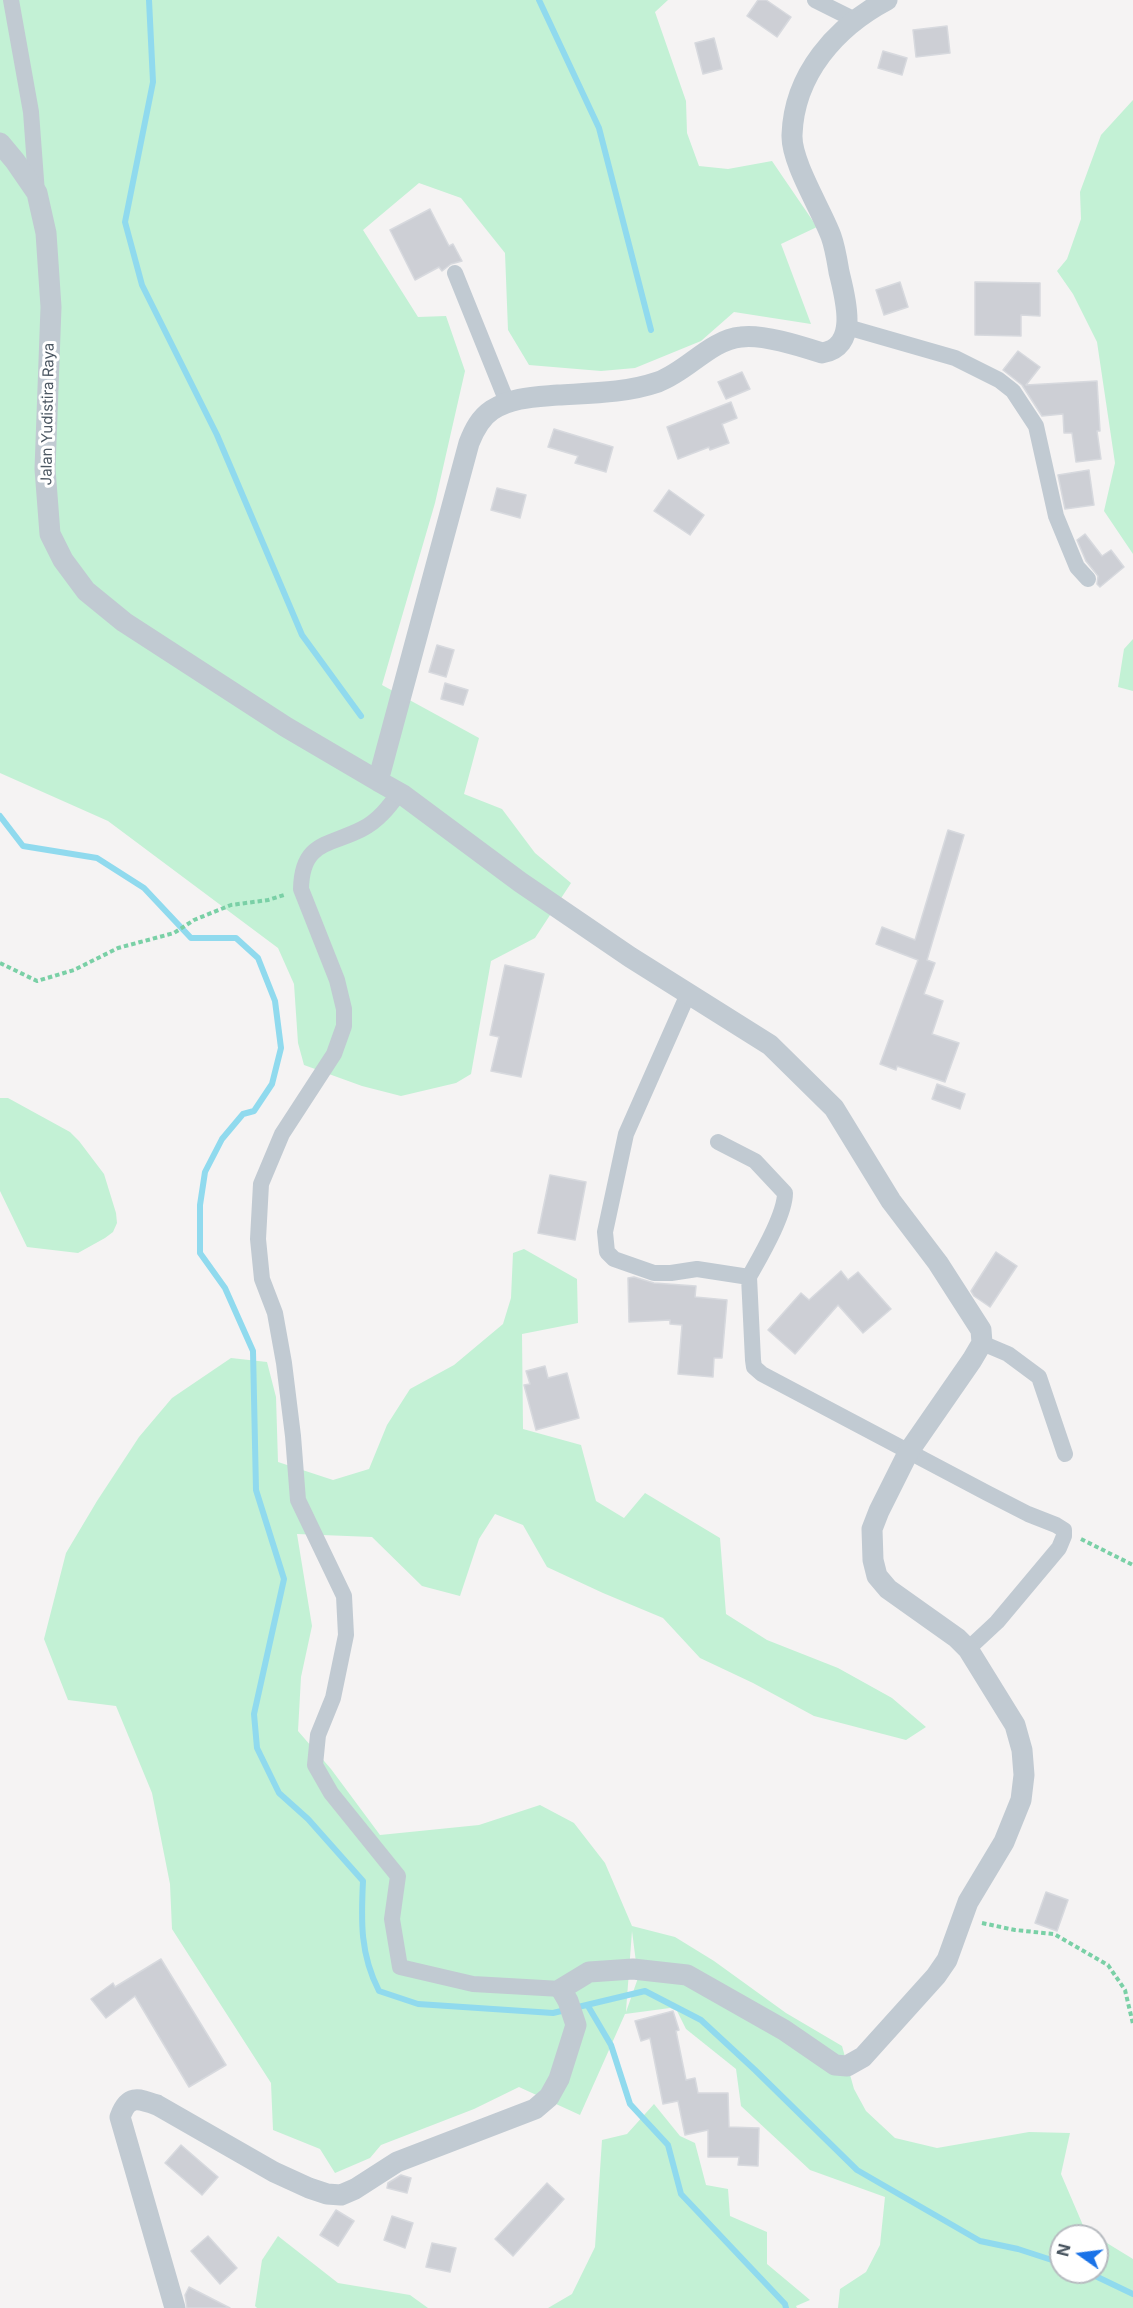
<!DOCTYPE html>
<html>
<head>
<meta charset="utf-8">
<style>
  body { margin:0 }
  #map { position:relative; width:1133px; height:2308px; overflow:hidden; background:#f5f3f3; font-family:Inter,sans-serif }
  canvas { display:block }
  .north { position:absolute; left:1049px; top:2224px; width:60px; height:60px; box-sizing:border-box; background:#fff; border:2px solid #b7bbc0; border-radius:50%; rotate:284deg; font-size:16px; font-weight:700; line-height:24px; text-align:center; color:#4a5661 }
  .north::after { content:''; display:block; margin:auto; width:21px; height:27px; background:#1a73e8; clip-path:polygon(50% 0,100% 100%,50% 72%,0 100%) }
</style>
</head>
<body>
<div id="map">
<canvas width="1133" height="2308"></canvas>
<div class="north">N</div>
</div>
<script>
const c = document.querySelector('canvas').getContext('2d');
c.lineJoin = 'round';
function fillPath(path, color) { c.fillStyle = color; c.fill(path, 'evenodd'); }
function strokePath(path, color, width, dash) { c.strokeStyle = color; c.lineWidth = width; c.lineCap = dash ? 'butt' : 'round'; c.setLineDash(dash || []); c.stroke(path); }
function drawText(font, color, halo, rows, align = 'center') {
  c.font = font + ' Inter,sans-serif'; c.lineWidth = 6; c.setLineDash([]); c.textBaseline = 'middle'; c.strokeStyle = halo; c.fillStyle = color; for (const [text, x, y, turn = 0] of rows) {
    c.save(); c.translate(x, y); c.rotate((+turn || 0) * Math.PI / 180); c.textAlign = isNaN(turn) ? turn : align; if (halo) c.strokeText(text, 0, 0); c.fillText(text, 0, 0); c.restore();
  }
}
const green = new Path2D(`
  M0 0H668L655 12 686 101 687 133 699 166 728 169 772 161 817 227 781 244 811 324 734 312 701 341 635 368 601 371 529 365 508 330 505 253 461 198 419 183 363 230 418 317 446 316 465 371 435 503 382 685 479 738 464 794 502 809 535 853 571 883 535 938 491 961 471 1074 456 1083 401 1096 362 1086 304 1065 298 1043 294 984 278 948 108 821 0 773Z
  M1133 100V554L1104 511 1115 463 1097 342 1073 294 1057 271 1067 259 1081 219 1080 192 1101 135Z
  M1133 639V691L1118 687 1124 649Z
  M0 1098H8L70 1132 79 1141 104 1174 116 1213 117 1223 113 1232 105 1238 78 1253 27 1247 0 1191Z
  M524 1249 577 1279 578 1323 522 1334 523 1429 581 1445 596 1501 624 1518 645 1493 720 1538 726 1614 767 1640 838 1668 892 1698 926 1727 906 1740 814 1716 753 1683 700 1658 663 1618 603 1593 547 1567 523 1525 495 1514 479 1539 460 1596 422 1586 372 1537 297 1534 312 1626 301 1677 298 1731 331 1769 380 1835 479 1825 540 1805 574 1823 605 1863 632 1926 675 1937 714 1961 786 2013 842 2046 854 2089 866 2111 895 2138 937 2148 1029 2132 1070 2133 1061 2174 1085 2230 1095 2236H1061V2272H1097V2237L1133 2259V2308H838L840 2289 866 2272 880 2245 885 2197 810 2170 741 2106 736 2069 686 2029 677 2011 670 2008 625 2014 580 2115 519 2087 474 2109 381 2145 370 2158 335 2173 320 2149 273 2130 271 2083 172 1929 170 1884 152 1793 116 1706 68 1700 44 1639 66 1553 97 1501 139 1437 172 1398 231 1358 267 1362 276 1397 278 1462 333 1480 369 1469 387 1425 410 1389 454 1365 503 1324 511 1298 513 1253ZM632 1931 638 1978 626 2012V2011Z
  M654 2104 680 2136 695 2143 706 2185 728 2189 730 2216 767 2232V2264L810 2300 796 2306 797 2308H548L572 2294 595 2247 602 2140 627 2134Z
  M278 2236 338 2283 410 2295 428 2308H257L255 2306 262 2260Z`);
const stream = new Path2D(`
  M149 0 153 82 125 222 142 285 217 435 302 635 361 716
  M539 0 599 128 651 330
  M0 816 23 846 97 858 144 888 191 938H236L258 958 275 1001 281 1048 272 1084 254 1111 243 1114 222 1139 205 1172 200 1205V1253L225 1288 253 1351 256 1490 284 1579 254 1714 257 1748 279 1793 308 1819 363 1881C361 1921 360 1954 379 1991L418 2004 553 2013 645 1991 701 2020 755 2070 857 2170 980 2241 1018 2249 1061 2263
  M588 2006 611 2045 630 2104 668 2145 681 2194 785 2304 786 2308
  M1087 2272 1133 2294`);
const building = new Path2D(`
  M758 0H766L791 17 777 37 747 16Z
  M947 26 950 53 916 57 913 30Z
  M714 38 722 69 703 74 695 43Z
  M883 51 907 58 902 75 878 68Z
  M430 209 449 246 453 244 462 261 451 264 442 271 439 267 415 280 390 230Z
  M900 282 908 307 884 315 876 290Z
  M975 282 1040 283V316L1021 315V336L975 335Z
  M1018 351 1040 367 1026 385 1097 381 1100 431H1097L1101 459 1076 462 1072 433H1064L1063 414 1042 416 1022 385 1003 370Z
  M742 372 750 389 726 399 718 382Z
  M731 402 737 418 722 424 729 443 710 450 709 447 678 459 667 427Z
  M554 429 613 447 606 472 575 463 578 456 548 447Z
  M1089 470 1094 505 1065 509 1058 475Z
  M497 488 526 495 520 518 491 510Z
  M669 490 704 515 690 535 654 511Z
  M1085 534 1102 556 1111 550 1124 567 1100 587 1097 584 1098 576 1086 561 1077 540Z
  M437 645 454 650 446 677 429 672Z
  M445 683 468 690 463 705 441 699Z
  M948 830 964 835 927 960 935 963 924 994 943 1001 932 1034 959 1043 945 1082 897 1066 896 1070 880 1064 918 960 876 944 882 927 915 940Z
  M505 965 544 974 521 1077 491 1071 499 1037 490 1035Z
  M937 1084 965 1094 960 1109 932 1099Z
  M550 1175 586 1182 575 1240 538 1233Z
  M996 1252 1017 1266 990 1307 974 1296 971 1291Z
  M841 1271 848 1280 858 1272 891 1309 863 1333 838 1305 795 1354 768 1330 801 1293 809 1300Z
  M634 1277 654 1283 696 1286 695 1297 727 1300 722 1358H714L713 1377 678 1374 682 1325 670 1324V1320L629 1322 628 1278Z
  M545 1366 548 1378 567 1373 579 1418 536 1430 524 1385 530 1384 526 1371Z
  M1046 1892 1068 1900 1057 1931 1035 1923Z
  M161 1959 226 2065 189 2087 135 1996 106 2018 91 1999 113 1983 115 1987Z
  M673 2011 679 2030 676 2031 686 2080 695 2078 698 2093H728L729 2127 759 2128 758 2166 738 2165 739 2157H708V2130L685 2135 678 2101 663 2104 650 2038 641 2041 635 2021Z
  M181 2145 218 2177 202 2195 165 2163Z
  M401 2175 411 2178 407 2193 387 2188 388 2183Z
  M547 2183 564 2199 513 2256 495 2239Z
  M336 2210 354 2221 338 2246 320 2235Z
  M392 2216 413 2223 405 2248 384 2240Z
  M208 2236 237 2268 220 2284 191 2251Z
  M432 2243 456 2248 450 2272 426 2267Z
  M189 2287 230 2308H187L185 2295Z`);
const path = new Path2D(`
  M0 963 37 981 74 970 118 948 174 933 194 920 231 905 268 900 284 895
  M1081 1539 1133 1565
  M982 1923 1015 1930 1054 1934 1108 1965 1125 1990 1133 2024`);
const minor = new Path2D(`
  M11 0 31 112 37 193
  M815 0 855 20
  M455 273 507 402
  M847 327 955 358 999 380 1013 391 1036 426 1056 516 1077 567 1088 579
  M399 793C389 807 378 821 362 829 329 846 302 841 301 889L337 980 344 1009V1026L334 1054 282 1134 261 1184 258 1239 262 1279 275 1313 284 1363 293 1436 298 1500 344 1596 346 1635 333 1698 318 1735 315 1765 331 1793 398 1876 392 1919 400 1967 473 1984 561 1989
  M688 994 626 1134 605 1232 607 1252 614 1259 654 1273H671L697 1269 749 1277 753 1360 754 1367 762 1374 987 1493 1028 1514 1056 1525 1064 1530V1536L1059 1548 997 1622 968 1649
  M718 1142 755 1161 785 1193C785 1215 760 1257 749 1277
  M982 1343 1008 1354 1039 1377 1065 1454`);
const tertiary = new Path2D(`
  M0 143 15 161 37 193 46 233 51 307 45 469 50 534 63 560 86 591 124 622 286 727 378 781
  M175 2308 120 2117C128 2095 137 2098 157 2105L274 2172 309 2188 327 2194 341 2195 355 2189 397 2162 535 2109 549 2097 559 2079 576 2025 568 2001 561 1989 589 1972 633 1969 687 1975 784 2030 835 2065 847 2066 863 2057 936 1976 947 1960 968 1902 1004 1842 1021 1800 1024 1775 1022 1750 1015 1725 968 1649 957 1638 888 1589 877 1576 873 1560 872 1529 879 1511 909 1451 972 1360 982 1343 981 1330 938 1263 891 1201 834 1108 770 1045 630 957 520 882 403 795 378 781 469 443C474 430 480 418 492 410 512 397 535 397 558 395 592 393 626 393 658 382 688 371 710 340 741 337 763 334 800 346 822 353 860 347 845 297 839 272 837 260 835 247 831 236 821 209 791 162 792 135 794 74 836 27 887 0`);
const streetNames = [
  ["Jalan Yudistira Raya",48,414,-89]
];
fillPath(green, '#c3f1d5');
strokePath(stream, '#90daee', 6);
fillPath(building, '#cdcfd5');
strokePath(building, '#d7d9de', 1.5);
strokePath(path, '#7ad0a6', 4, [4.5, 3]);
strokePath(minor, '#c1cad2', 16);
strokePath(tertiary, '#c1cad2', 21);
drawText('15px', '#4a5661', '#fff', streetNames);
</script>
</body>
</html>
